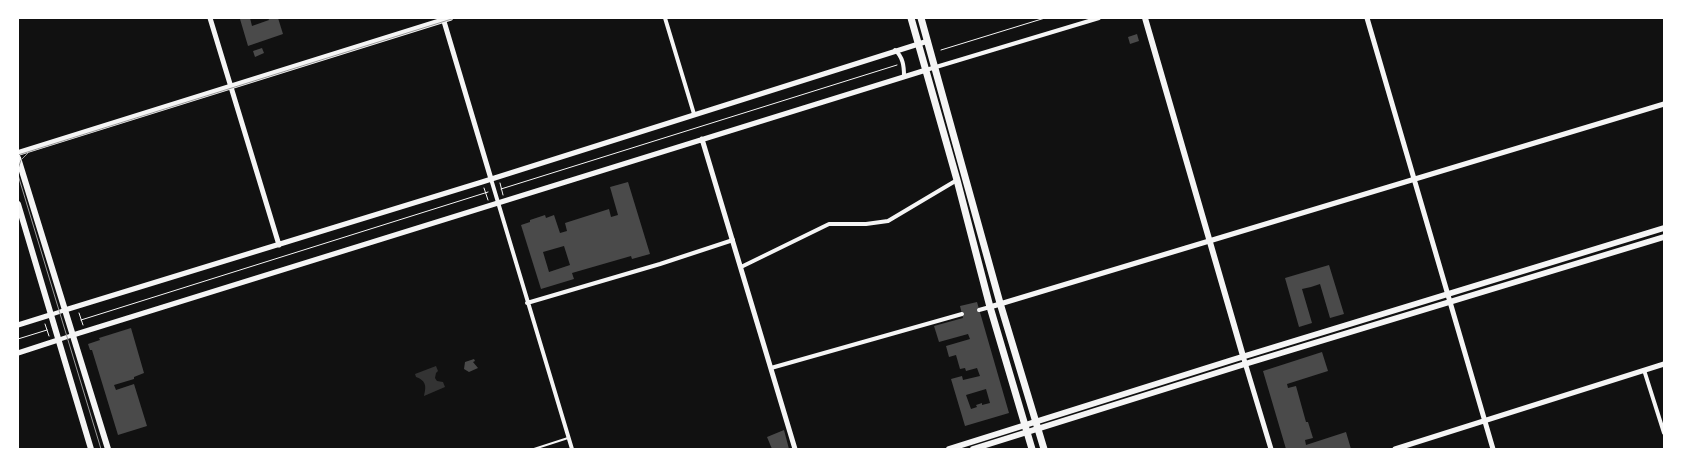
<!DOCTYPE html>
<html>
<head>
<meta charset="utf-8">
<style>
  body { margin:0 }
  #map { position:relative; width:1682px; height:467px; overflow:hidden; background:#111; font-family:"IBM Plex Serif",serif }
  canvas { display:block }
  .frame { position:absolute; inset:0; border:19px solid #fff; pointer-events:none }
</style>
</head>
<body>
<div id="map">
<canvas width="1682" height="467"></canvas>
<div class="frame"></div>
</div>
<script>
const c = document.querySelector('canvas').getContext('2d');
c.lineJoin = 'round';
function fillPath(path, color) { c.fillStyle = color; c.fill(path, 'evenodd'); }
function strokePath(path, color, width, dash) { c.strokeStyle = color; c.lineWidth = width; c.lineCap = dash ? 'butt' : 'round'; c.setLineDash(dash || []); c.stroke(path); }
const water = new Path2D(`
  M436 366 438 371 436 373 435 378 437 381 443 382 445 387 424 396C426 387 427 381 416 377L415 374Z`);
const building = new Path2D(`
  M242 18H250L252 26 269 20 268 18H278L283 34 248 46 240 19Z
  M1137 34 1139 41 1130 44 1128 37Z
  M262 48 264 53 255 57 253 51Z
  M628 182 650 254 632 259 631 256 572 273 574 279 541 289 521 225 530 222V220L545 215 546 218 554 215 560 233 567 231 565 223 609 209 611 217 618 215 610 187ZM564 246 570 265 549 272 543 252Z
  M1329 265 1344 314 1330 318 1320 284 1311 287 1302 289 1312 323 1299 327 1285 278Z
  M977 302 1009 413 965 426 951 379 962 376 963 380 980 376 977 368 966 371 965 368 960 369 956 355 949 357 946 346 970 339 968 334 939 342 934 326 963 318 960 306ZM986 389 990 403 982 405V403L976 405 977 407 971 409 966 395Z
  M131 328 144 373 134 377V379L114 385 116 390 134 384 147 426 118 435 92 350H90L88 344 100 340 99 338Z
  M1322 352 1328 371 1287 384 1288 388 1296 386 1306 422H1308L1313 438 1305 440 1306 445 1346 432 1351 449H1286L1263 371Z
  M474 359 475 361 473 362 478 368 469 372 464 369 465 362Z
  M784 430 789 449H772L767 437Z`);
const path = new Path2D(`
  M941 50 1045 18
  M500 183 503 195
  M484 188 488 200
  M501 189 897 65
  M79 313 83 325
  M81 320 488 192
  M45 324 49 336
  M18 339 47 330`);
const service = new Path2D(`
  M534 449 568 438`);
const minor = new Path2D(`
  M665 18 694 114
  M895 50C903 57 904 66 904 76
  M926 70 1099 18
  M491 179 572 449
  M741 267 829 224H866L888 221 957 180
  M527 303 660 264 733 240
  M979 310 990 307
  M50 315 65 310
  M58 340 73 335
  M771 368 962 314
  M1644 370 1664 433`);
const tertiary = new Path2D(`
  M210 18 279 245
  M443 18 491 179
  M1367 18 1493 449
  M702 139 795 449
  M990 307 1664 104
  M65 310 482 182 928 41
  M18 325 50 315
  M73 335 926 70
  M18 353 58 340
  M1243 356 1271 449
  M1395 449 1664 364`);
const secondary = new Path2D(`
  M1145 18 1243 356
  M18 153 450 18
  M18 158 108 449
  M18 204 91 449
  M949 449 1232 360 1664 228
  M973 449 1245 364 1664 237`);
const primary = new Path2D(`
  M911 18 957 180 990 307 1032 449
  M921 18 1000 303 1044 449`);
const tram = new Path2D(`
  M18 155 455 18
  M18 169 21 160 28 153
  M18 175 101 449`);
fillPath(water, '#333');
fillPath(building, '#4a4a4a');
strokePath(path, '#f5f5f5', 1);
strokePath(service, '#f5f5f5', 2);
strokePath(minor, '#f5f5f5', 4);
strokePath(tertiary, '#f5f5f5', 5);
strokePath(secondary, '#f5f5f5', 6);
strokePath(primary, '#f5f5f5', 7);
strokePath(tram, '#9a9a9a', 1);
</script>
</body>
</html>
